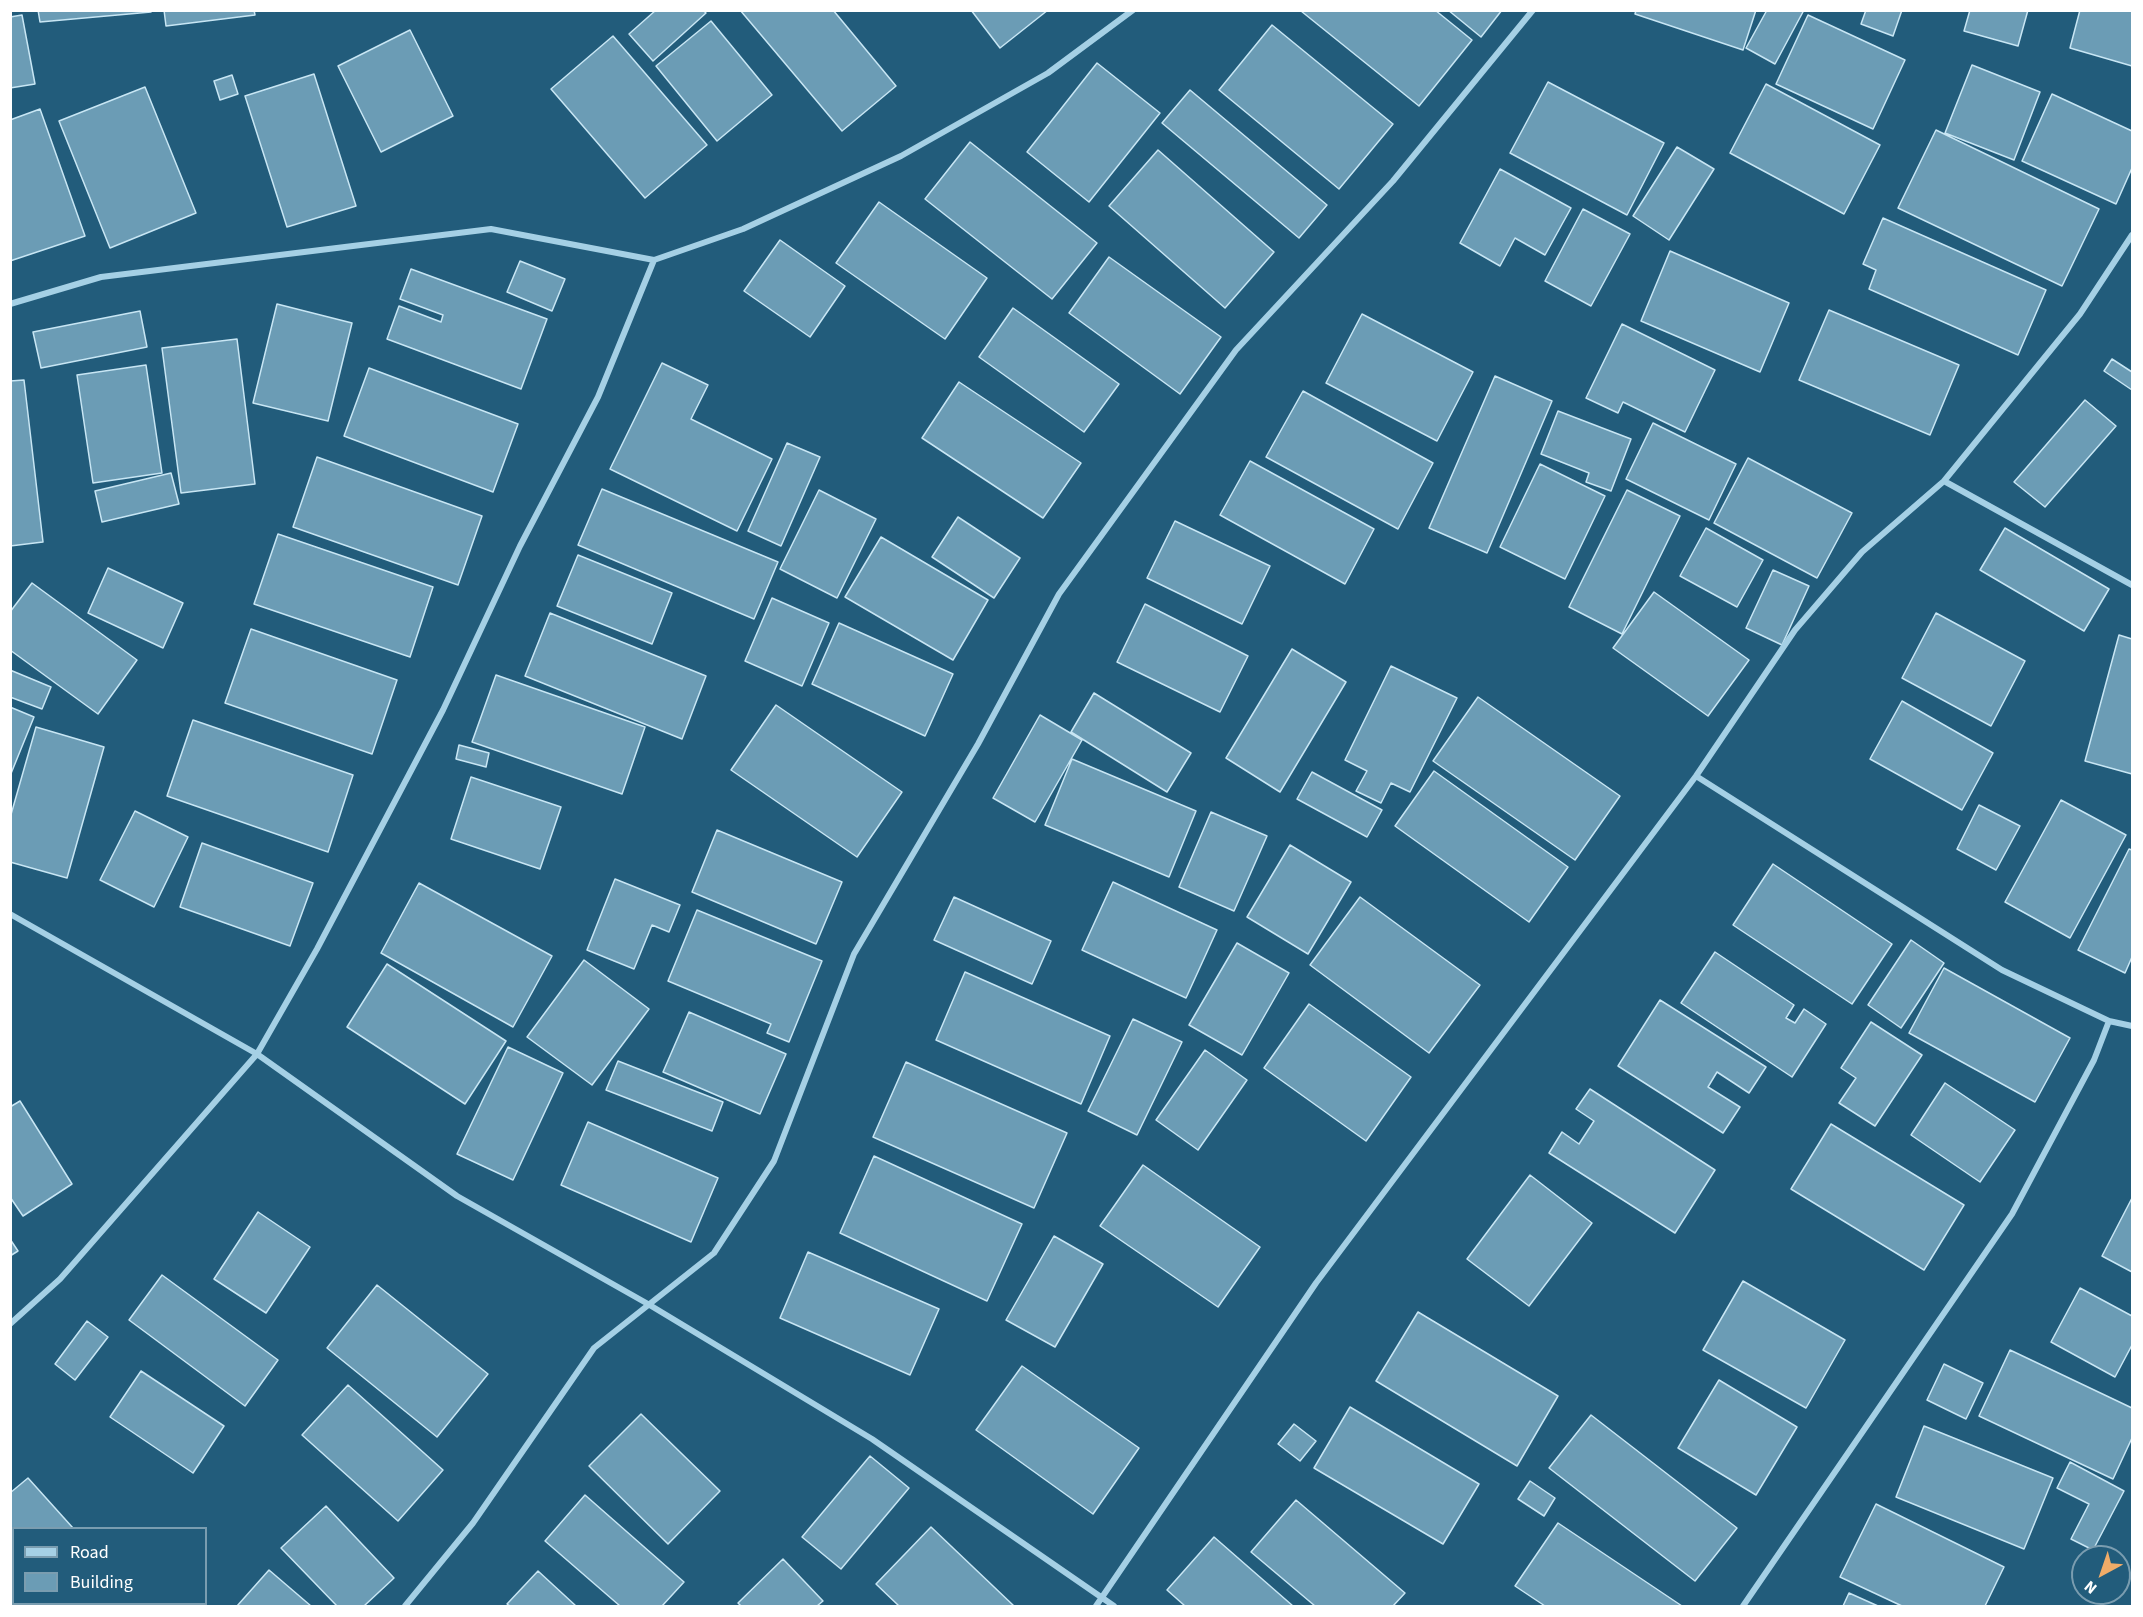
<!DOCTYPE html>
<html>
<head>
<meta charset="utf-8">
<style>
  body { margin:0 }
  #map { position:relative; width:2143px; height:1617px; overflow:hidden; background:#225c7b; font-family:"Source Sans 3",sans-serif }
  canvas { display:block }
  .frame { position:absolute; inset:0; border:12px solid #fff; pointer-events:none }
  .legend { position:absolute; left:12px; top:1527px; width:195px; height:78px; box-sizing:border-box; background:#225c7b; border:2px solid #7a9db0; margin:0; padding:8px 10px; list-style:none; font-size:18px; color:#fff }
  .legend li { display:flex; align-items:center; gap:12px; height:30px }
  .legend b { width:30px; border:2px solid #7a9db0 }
  .north { position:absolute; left:2071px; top:1545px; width:60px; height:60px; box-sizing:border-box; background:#225c7b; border:2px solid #7a9db0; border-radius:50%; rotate:220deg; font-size:16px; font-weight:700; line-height:24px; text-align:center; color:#fff }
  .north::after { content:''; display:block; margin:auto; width:21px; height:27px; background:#f0ac68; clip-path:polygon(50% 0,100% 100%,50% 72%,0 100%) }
</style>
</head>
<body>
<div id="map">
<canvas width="2143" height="1617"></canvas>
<div class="frame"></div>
<ul class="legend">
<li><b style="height:8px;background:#a5d0e5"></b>Road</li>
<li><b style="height:16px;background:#6b9cb5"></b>Building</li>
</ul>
<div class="north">N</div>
</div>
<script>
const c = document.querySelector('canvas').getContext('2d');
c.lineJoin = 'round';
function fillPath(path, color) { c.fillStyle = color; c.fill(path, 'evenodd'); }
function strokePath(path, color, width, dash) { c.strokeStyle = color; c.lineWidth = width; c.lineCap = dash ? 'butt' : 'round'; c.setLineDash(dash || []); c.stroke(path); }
const building = new Path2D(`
  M38 10H151V12L40 22Z
  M164 10H254L255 15 166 26Z
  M656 10H703L706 13 653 61 629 34Z
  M740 10H833L896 86 842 131Z
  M971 10H1048L1000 48Z
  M1435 10 1472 40 1419 106 1301 11Z
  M1448 10H1502L1481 37Z
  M1636 10H1756L1743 50 1635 14Z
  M1767 10H1804L1775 64 1746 48Z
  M1866 10H1902L1893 36 1861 24Z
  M1970 10H2028L2018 46 1964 31Z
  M2080 10H2132V66L2070 48Z
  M22 15 35 84 10 88V17Z
  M1808 15 1905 60 1873 129 1776 84Z
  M711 21 772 95 717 141 656 66Z
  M1272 25 1393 124 1339 189 1219 90Z
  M410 30 453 116 381 152 338 66Z
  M613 36 707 145 645 198 551 89Z
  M1097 63 1160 113 1089 202 1027 152Z
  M1972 65 2040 92 2014 160 1945 133Z
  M314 74 356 206 287 227 245 96Z
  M232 75 238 94 220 100 214 81Z
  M1548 82 1664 143 1627 215 1510 153Z
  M1766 84 1880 145 1844 214 1730 153Z
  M145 87 196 213 110 248 59 121Z
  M1190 90 1327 205 1299 238 1162 123Z
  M2052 94 2132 131V168L2116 204 2022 161Z
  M40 109 85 236 10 261V120Z
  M1936 130 2099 209 2062 286 1898 208Z
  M970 142 1097 243 1052 299 925 199Z
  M1677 147 1714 169 1669 240 1633 216Z
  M1158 150 1274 252 1225 308 1109 206Z
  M1500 169 1571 208 1545 255 1515 238 1500 266 1460 243Z
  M879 202 987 278 945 339 836 263Z
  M1583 209 1630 234 1591 306 1545 281Z
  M1883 218 2046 290 2018 355 1869 289 1876 270 1863 264Z
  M780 240 845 286 810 337 744 291Z
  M1670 251 1789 303 1760 372 1641 321Z
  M1109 257 1221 337 1180 394 1069 313Z
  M520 261 565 279 552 311 507 292Z
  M411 269 547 319 521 389 387 339 399 306 441 322 443 315 400 299Z
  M277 304 352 323 328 421 253 403Z
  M1013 308 1119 384 1084 432 979 357Z
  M1829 310 1959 365 1930 435 1799 380Z
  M140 311 147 347 41 368 33 332Z
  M1362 314 1473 372 1437 441 1326 383Z
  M1622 324 1715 370 1685 432 1623 402 1618 413 1586 398Z
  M237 339 255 484 181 493 162 348Z
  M2112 359 2132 372V390L2104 371Z
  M662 363 708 385 691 419 772 459 737 531 610 469Z
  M146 365 162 473 93 483 77 375Z
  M369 368 518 424 493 492 344 436Z
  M1495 376 1552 401 1487 553 1429 528Z
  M24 380 43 542 10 546V381Z
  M959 382 1081 463 1043 518 922 438Z
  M1303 391 1433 463 1398 529 1266 457Z
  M2085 400 2116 426 2045 507 2014 482Z
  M1558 411 1631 439 1611 491 1586 482 1589 473 1541 454Z
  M1653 423 1736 464 1709 520 1626 479Z
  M787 443 820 457 781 546 748 531Z
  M317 457 482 516 458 585 293 527Z
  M1748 458 1852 513 1817 578 1714 523Z
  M1250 461 1374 529 1345 584 1220 515Z
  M1540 464 1605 496 1565 579 1500 547Z
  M171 473 179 504 102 522 95 491Z
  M602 489 778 562 754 619 578 545Z
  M819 490 876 519 837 598 780 569Z
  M1627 490 1680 516 1622 634 1569 607Z
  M958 517 1020 558 994 598 932 557Z
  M1175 521 1270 566 1242 624 1147 578Z
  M1706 528 1763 560 1737 607 1680 576Z
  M2005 528 2109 589 2084 631 1980 570Z
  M278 534 433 587 410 657 254 604Z
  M881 537 988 600 953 660 845 597Z
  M578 555 672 593 652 644 557 606Z
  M108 568 183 603 163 648 88 613Z
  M1773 570 1809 586 1782 645 1746 628Z
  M32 583 137 660 98 714 10 650V612Z
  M1654 592 1749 660 1708 716 1613 648Z
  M772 598 829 623 802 686 745 661Z
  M1145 604 1248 656 1220 712 1117 662Z
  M550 613 706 676 682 739 525 676Z
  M1936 613 2025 661 1991 726 1902 678Z
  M839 623 953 674 925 736 812 684Z
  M251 629 397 680 372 754 225 703Z
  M2119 635 2132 639V774L2085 761Z
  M1292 649 1346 682 1280 792 1226 758Z
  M1391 666 1457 698 1410 792 1391 783 1381 803 1356 791 1367 771 1345 760Z
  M10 670 51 687 42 709 10 697Z
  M496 675 645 727 622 794 472 742Z
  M1094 693 1191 753 1167 792 1071 732Z
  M1478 697 1620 796 1575 860 1433 761Z
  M1902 701 1993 753 1962 810 1870 759Z
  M776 705 902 792 857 857 731 770Z
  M10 707 34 717 10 776Z
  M1040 715 1082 740 1035 822 993 798Z
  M193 720 353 775 328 852 167 796Z
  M36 727 104 747 67 878 10 862V818Z
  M459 745 489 753 486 767 456 759Z
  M1072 759 1196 811 1169 877 1045 825Z
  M1434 771 1568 867 1529 922 1395 826Z
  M1312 772 1382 810 1367 837 1297 799Z
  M471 777 561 807 540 869 451 839Z
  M2061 800 2126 835 2070 938 2005 902Z
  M1979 805 2020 826 1996 870 1957 849Z
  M135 811 188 837 154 907 100 880Z
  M1211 812 1267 836 1234 911 1179 887Z
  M717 830 842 882 816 944 692 892Z
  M202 843 313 883 290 946 180 907Z
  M1290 845 1351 882 1308 954 1247 917Z
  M2129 849 2132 850V957L2125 973 2078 950Z
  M1773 864 1892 944 1852 1004 1733 925Z
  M615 879 680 905 669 932 652 925 634 969 587 950Z
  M1113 882 1217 930 1186 998 1082 950Z
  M419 883 552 956 513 1027 381 953Z
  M954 897 1051 941 1032 984 934 940Z
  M1360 897 1480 985 1429 1053 1310 965Z
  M697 910 822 961 789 1042 767 1033 771 1024 668 981Z
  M1911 940 1944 963 1901 1028 1868 1005Z
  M1237 943 1289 973 1242 1055 1189 1025Z
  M1715 952 1794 1005 1786 1018 1795 1023 1804 1009 1826 1024 1792 1077 1681 1003Z
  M584 960 649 1009 592 1085 527 1037Z
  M387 964 506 1041 465 1104 347 1027Z
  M1944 968 2070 1038 2035 1102 1909 1033Z
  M965 972 1110 1036 1081 1104 936 1040Z
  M1660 1000 1766 1067 1749 1093 1717 1072 1708 1087 1740 1107 1723 1133 1618 1066Z
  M1309 1004 1411 1077 1366 1141 1264 1068Z
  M689 1012 786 1054 760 1114 663 1072Z
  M1133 1019 1182 1042 1137 1135 1088 1111Z
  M1871 1022 1922 1055 1875 1126 1839 1103 1856 1078 1841 1068Z
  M508 1047 563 1073 513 1180 457 1154Z
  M1205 1050 1247 1080 1198 1150 1156 1120Z
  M618 1061 723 1102 712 1131 606 1090Z
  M906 1062 1067 1133 1034 1208 873 1137Z
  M1945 1083 2015 1130 1980 1182 1911 1135Z
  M1590 1089 1715 1170 1675 1233 1549 1153 1562 1132 1579 1144 1594 1121 1576 1109Z
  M20 1101 72 1184 23 1216 10 1197V1107Z
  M588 1122 718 1178 691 1242 561 1185Z
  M1831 1124 1964 1205 1924 1270 1791 1189Z
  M874 1156 1022 1224 987 1301 840 1233Z
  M1143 1165 1260 1247 1218 1307 1100 1226Z
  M1530 1175 1592 1223 1529 1306 1467 1259Z
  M2132 1198V1272L2102 1256Z
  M258 1212 310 1247 266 1313 214 1279Z
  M1054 1236 1103 1264 1055 1347 1006 1320Z
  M10 1239 18 1251 10 1256Z
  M808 1252 939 1309 910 1375 780 1318Z
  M162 1275 278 1360 245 1406 129 1320Z
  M1743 1281 1845 1340 1806 1408 1703 1350Z
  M377 1285 488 1374 437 1437 327 1348Z
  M2080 1288 2132 1316V1345L2115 1377 2051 1342Z
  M1418 1312 1558 1396 1517 1466 1376 1381Z
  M87 1321 108 1337 75 1380 55 1364Z
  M2010 1350 2132 1408V1438L2113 1479 1979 1416Z
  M1944 1364 1983 1383 1966 1419 1927 1400Z
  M1022 1366 1139 1448 1093 1514 976 1430Z
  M141 1371 224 1426 193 1473 110 1417Z
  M1719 1380 1797 1427 1756 1495 1678 1448Z
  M348 1385 443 1470 398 1521 302 1435Z
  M1350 1407 1479 1484 1443 1544 1314 1468Z
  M641 1414 720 1491 668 1544 589 1466Z
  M1591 1415 1737 1528 1695 1581 1549 1468Z
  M1294 1424 1316 1441 1300 1461 1278 1444Z
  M1924 1426 2053 1478 2024 1549 1896 1497Z
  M870 1456 909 1488 841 1569 802 1537Z
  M2070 1462 2124 1491 2093 1550 2071 1539 2089 1504 2057 1488Z
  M28 1478 73 1528H14V1539L10 1536V1493Z
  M1530 1481 1555 1498 1544 1516 1518 1499Z
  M585 1495 684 1582 662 1606H620L545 1541Z
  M1296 1500 1405 1593 1393 1606H1315L1251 1552Z
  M1876 1504 2004 1567 1985 1606H1902L1840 1577Z
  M326 1506 394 1578 364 1606H337L281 1548Z
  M1558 1523 1682 1606H1545L1515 1586Z
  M931 1527 1014 1606H899L876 1584Z
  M1214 1537 1293 1606H1185L1167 1590Z
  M783 1559 823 1601 817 1606H741L738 1603Z
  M269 1570 311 1606H237Z
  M538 1571 576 1606H510L507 1604Z
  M1849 1593 1878 1606H1843Z
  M86 1604H137L139 1606H82Z`);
const minor = new Path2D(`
  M10 304 101 277 491 229 654 260 743 229 901 156 1048 73 1133 10
  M1944 481 2132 585
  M1696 776 2002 970 2109 1021 2132 1026
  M10 914 257 1054 457 1196 648 1304 872 1439 1114 1606
  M10 1324 60 1279 257 1054 317 949 443 710 520 546 598 397 654 260
  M405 1606 473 1523 594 1348 714 1253 774 1161 854 954 978 744 1059 594 1236 350 1393 181 1533 10
  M1096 1606 1316 1283 1696 776 1795 630 1862 552 1944 481 2080 314 2132 235
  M1743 1606 2012 1214 2094 1060 2109 1021`);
fillPath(building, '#6b9cb5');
strokePath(building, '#c8e6f4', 1.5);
strokePath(minor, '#a5d0e5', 6);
</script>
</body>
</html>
